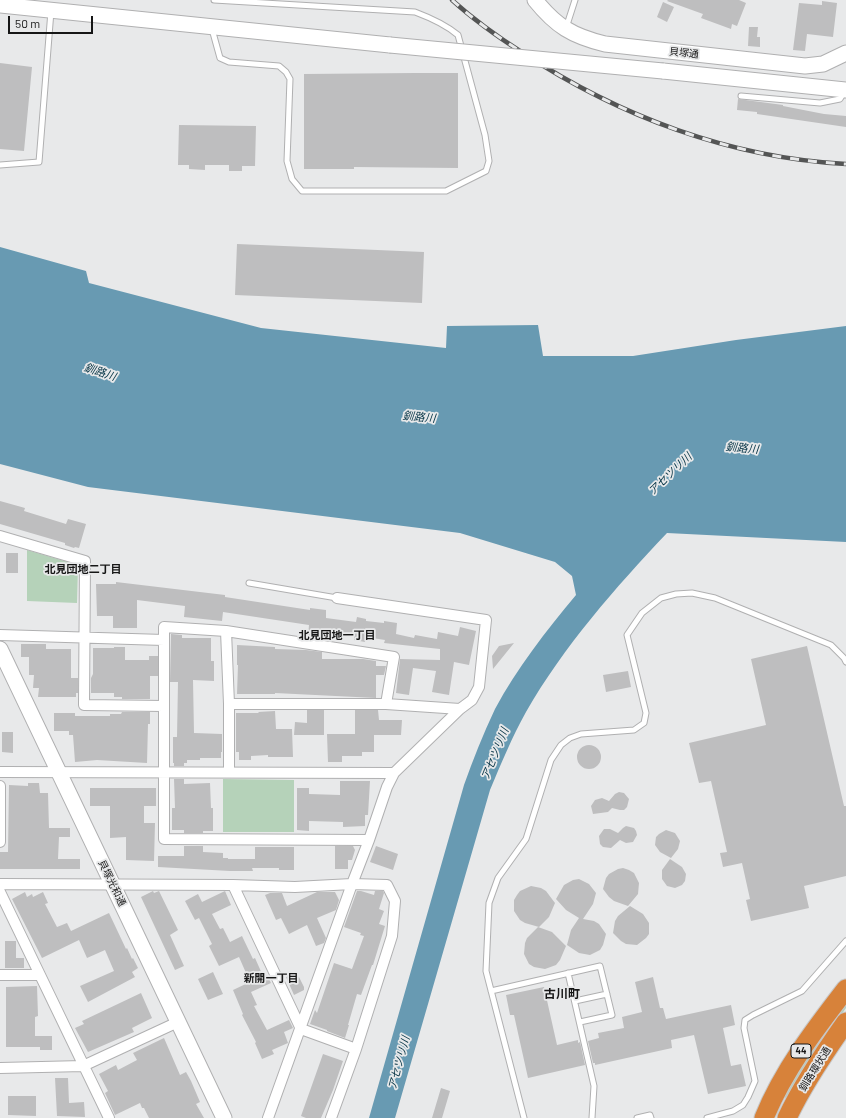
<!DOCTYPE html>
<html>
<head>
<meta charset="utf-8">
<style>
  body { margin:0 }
  #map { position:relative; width:846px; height:1118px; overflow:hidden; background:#e8e9ea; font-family:Barlow,sans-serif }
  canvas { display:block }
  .scale { position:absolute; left:8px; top:16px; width:85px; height:18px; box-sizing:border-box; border:2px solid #161616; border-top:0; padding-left:5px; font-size:12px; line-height:14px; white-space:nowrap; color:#161616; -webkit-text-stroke:3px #e8e9ea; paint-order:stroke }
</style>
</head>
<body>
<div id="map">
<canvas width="846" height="1118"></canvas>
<div class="scale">50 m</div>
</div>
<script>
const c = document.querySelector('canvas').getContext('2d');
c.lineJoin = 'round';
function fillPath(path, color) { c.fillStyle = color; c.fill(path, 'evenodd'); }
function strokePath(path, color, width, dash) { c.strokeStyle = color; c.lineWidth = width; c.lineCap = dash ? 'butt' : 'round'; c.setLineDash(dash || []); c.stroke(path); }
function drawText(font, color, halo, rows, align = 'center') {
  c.font = font + ' Barlow,"Noto Sans JP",sans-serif'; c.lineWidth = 3.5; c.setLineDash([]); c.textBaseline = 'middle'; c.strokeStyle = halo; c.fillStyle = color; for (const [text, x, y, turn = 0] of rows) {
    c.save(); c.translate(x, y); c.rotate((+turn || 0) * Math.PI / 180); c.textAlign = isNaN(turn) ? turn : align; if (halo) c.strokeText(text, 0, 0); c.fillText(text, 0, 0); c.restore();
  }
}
const green = new Path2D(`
  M27 550 78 565 77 603 27 601Z
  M223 779 294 780V832H223Z
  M846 1002V1008L814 1054 789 1097 784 1098 809 1053Z`);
const water = new Path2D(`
  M0 247 86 271 89 283 261 328 446 348 447 326 538 325 543 356H633L736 340 846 326V542L667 533C615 588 564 646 526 712 512 737 501 764 490 790L395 1118H369L464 785C473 760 483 734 495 709 517 668 546 631 576 595L572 576 555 562 460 533 88 487 0 464Z`);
const building = new Path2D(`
  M668 0H739L746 3 737 26 732 24 731 29 701 18 703 14 667 1Z
  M822 1 837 3 833 37 807 34 805 51 793 50 799 3 822 5Z
  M663 2 674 7 667 22 657 17Z
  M749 27H758L757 37H760V47L748 46Z
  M0 63 32 67 24 151 0 149Z
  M414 73H458V168L354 167V169H304V74Z
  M738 99 783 105V106L824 114 846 116V127L757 114V112L737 110Z
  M179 125 256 126 255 166H242V171H229V165H205V170L189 169V165H178Z
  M237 244 424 252 422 303 235 295Z
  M0 501 25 508 24 511 66 524 68 519 86 524 79 548 75 547 74 548 65 545V543L0 524Z
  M6 553H18V573H6Z
  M116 582 225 595V597L310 610V608L326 610V618L356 622 357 617 366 619V621L384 623V621L397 623 396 634 414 638 415 635 437 639 438 632 458 636 460 627 476 631 469 665 454 662 449 695 432 692 436 671 413 668 409 695 396 693 400 659 440 660V649L384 643 385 640 366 637 365 642 354 640V636L336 634V639L322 637V639L308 637 309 625 223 612 222 621 184 617 185 606 137 600V628H113V616H97L96 584H116Z
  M171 634 182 635V638H211V661H214V681L193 680 194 733 222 734V752H221V758H200V760H187V763H184V766H174V763H173V737H177L178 682H170Z
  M514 643 493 669 492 656 499 646Z
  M21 644H46V649H71V678H78V693H76V697H38L39 688H33L34 675H29V657H21Z
  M237 645 275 647V649L306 650 322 652V659H363L376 661V666H386L384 675H376V698L275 693V694H237L238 665H237Z
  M807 646 844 806H846V876L804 886 809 908 751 921 746 900 750 899 742 863 723 867 720 853 727 852 711 781 699 783 689 743 766 725 751 659Z
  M114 647H125V660H149V656H158V676H150V699H122V697H114V693H91V678L93 674V648H114Z
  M628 671 631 687 606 692 603 675Z
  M307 710H324V735H294L295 722 307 723Z
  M355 710H378L379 720H402L401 735H374V752H362V756H342V762H328L327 734H355Z
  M275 711 276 729H292L293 757H268V755L251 756V760H239V752H236V713H259L258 712Z
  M122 712H150V724H148L147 763 97 760 75 762 73 735H69V731H54V713H75V716H110V714H121Z
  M2 732H13V753L2 752Z
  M577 757a12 12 0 1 1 24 0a12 12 0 1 1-24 0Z
  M174 779H184V784L210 783 211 808H213V831H203V833H184V830H172V808H175Z
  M340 781H370L368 815H365V826L343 827V822L309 821V831L297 830V788H309V794L340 795Z
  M28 783H39L40 793H48L49 828H70V837H59L58 859H80V869H0V852H8L9 785 28 786Z
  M90 788H156V806H144V823H155L154 861 126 860V837L110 838V806H90Z
  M619 792 624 793 629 799 627 807 624 810H620L612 808 608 812 593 814 591 806 595 800 602 798 609 801 615 794Z
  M626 826 634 828 636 831 637 835 633 842 626 843 620 840 611 848 603 847 600 844 599 836 604 829H610L618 833 623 828Z
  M666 830 675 833 680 841 678 849 671 858 660 852 655 845 656 837 659 834Z
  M184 846H203V852L223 853V858H228V859H255V847H294V870H279V868H252L253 871H230L158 867V856H184Z
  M335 846H353L355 850 352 860H348V869H335Z
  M376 846 398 854 393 870 370 862Z
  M670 859 682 867 686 874 685 881 682 885 675 888 667 886 662 879V870Z
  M623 868 629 870 634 873 639 883 638 894 628 906 614 901 609 897 603 889 606 878 609 874 618 869Z
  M579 879 589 884 596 893 593 904 583 919 594 921 599 924 606 934 603 945 600 950 590 955 579 953 567 945 571 930 579 918 566 910 556 899 564 885 573 880Z
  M531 886 541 888 546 891 555 903 549 917 539 927 525 923 520 920 514 911V900L517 895 520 891Z
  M153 891 154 893 159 891 178 930 170 935 184 966 175 970 141 897Z
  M225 891 231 905 212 914 220 929 223 928 230 942 242 936 253 959 255 958 263 976 267 975 271 983 251 992 257 1005 254 1006 267 1030 289 1020 293 1028 284 1032 288 1043 272 1050 274 1054 262 1059 255 1043 256 1042 242 1015 243 1014 233 990 250 982 239 957 219 966 209 946 212 944 199 918 195 920 185 901 198 894 202 902Z
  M357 891H361L374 895 375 891H383L384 893 379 909 384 911 379 924 385 926 373 965H372L361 995 357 994 348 1025H349L345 1038 327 1031V1030L310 1024 315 1010 317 1013 334 963 352 969 364 936 360 935 361 933 344 927Z
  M25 892 27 897 32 894 33 897 43 892 48 903 45 904 57 927 67 923 71 931 109 913 126 949 127 948 132 959 133 958 138 968 132 972 135 977 88 1002 80 986 114 971 105 950 87 958 79 940 42 958 12 899Z
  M317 892H335L339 900 336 910 317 918 326 938 324 943 316 946 307 925 289 934 281 918 276 920 265 895 270 893H282L287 906Z
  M630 906 643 914 649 923V934L646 938 637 945 626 944 621 941 613 933 615 921 618 916Z
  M538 927 552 932 566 946 560 960 556 965 545 969 534 967 529 964 524 954 525 943 527 938Z
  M5 941H16V958H24V968H5Z
  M213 972 223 994 208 1000 198 979Z
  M294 973 296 978 299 977 304 987V990L294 995 286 977Z
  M653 977 660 1008H663L666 1019 731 1005 735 1025 723 1028 731 1066 741 1064 746 1086 708 1094 694 1035 671 1040 672 1048 595 1065V1063H593L588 1041 599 1038 598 1033 624 1028 622 1017 642 1012 635 982Z
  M37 986 38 1016 35 1017V1036H52V1050H40V1047H6V987Z
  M544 987 557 1045 578 1040V1043L580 1042 585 1065 528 1078 514 1015H510L506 995Z
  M141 993 152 1018 132 1028 134 1032 88 1052 75 1028 84 1024 82 1021Z
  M164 1038 180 1075 186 1072 191 1081 200 1102 196 1104 204 1118H149L144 1108H142L140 1103 115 1115 105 1093 108 1091 99 1074 116 1065 118 1070 137 1060 133 1053Z
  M323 1054 343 1061 333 1090 321 1118H306L301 1116Z
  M55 1078H68L69 1103 84 1102 85 1117 57 1116Z
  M441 1088 450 1091 442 1118H432Z
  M8 1096H36V1116L8 1115Z`);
const lane = new Path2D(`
  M566 28 575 0
  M212 29 220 58 229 62 279 66 286 72 290 79 287 161 292 179 302 191H446L486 171 489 161 485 135 458 35C445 24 431 18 415 12L214 0
  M741 96 820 103 840 99 845 91
  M0 165 39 162 51 11
  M249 583 337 598
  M568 973 594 1086 592 1118
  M491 991 600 966 612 1015 580 1022
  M575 1001 607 994
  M524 1118 486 971 489 903 498 878 526 839 551 760 561 745 570 738 581 734 634 730 644 723 646 713 627 635 642 613 661 598 676 594 692 593 715 598 831 645 844 658 846 662
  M637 1118 650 1115 651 1118
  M707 1118 733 1111 743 1105 748 1097 755 1081 744 1028 745 1020 753 1015 802 991 846 941`);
const street = new Path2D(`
  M0 536 85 561 84 705 164 706
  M226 631 229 704V772
  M0 635 164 640
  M229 704H386L460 709
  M0 772 394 773
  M0 786V842
  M369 840 164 839V627L226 631 394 657 386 704
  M0 884 233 885 295 887 352 884 387 885 395 901 392 936 356 1049 331 1118
  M233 885 301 1029 356 1049
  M0 892 109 1118
  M0 975H40
  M0 1068 83 1066 178 1022
  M268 1118 352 884 369 840 387 787 394 773 460 709 472 700 479 687 486 620 337 598`);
const secondary = new Path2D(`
  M535 0C556 26 572 36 605 44L805 66 823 64 846 53
  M0 5 390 45
  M663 71 846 90
  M0 649 224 1118`);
const highway = new Path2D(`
  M764 1118C783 1071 815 1029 846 989
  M787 1118C803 1084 824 1053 846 1022`);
const rail = new Path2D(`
  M452 0C474 20 498 37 523 53 619 116 730 158 846 164`);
const secondaryBridge = new Path2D(`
  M390 45 663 71`);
const shields = [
  [801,1051,20]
];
const shieldNames = [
  ["44",801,1051]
];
const streetNames = [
  ["貝塚通",684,53,6],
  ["貝塚光和通",112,883,64],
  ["釧路環状通",815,1069,-58]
];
const waterNames = [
  ["釧路川",100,372,18],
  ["釧路川",419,417,5],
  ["釧路川",742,448,5],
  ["アセツリ川",670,474,-44],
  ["アセツリ川",495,754,-68],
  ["アセツリ川",399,1063,-75]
];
const neighbourhoodNames = [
  ["北見団地二丁目",83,569],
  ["北見団地一丁目",337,635],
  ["新開一丁目",271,978]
];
const quarterNames = [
  ["古川町",562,994]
];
fillPath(green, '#b5d2b9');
fillPath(water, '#689ab2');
fillPath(building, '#bebebf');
strokePath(lane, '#b0b0b1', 7);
strokePath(street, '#b0b0b1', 12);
strokePath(secondary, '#b0b0b1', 17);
strokePath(highway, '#c7c7c7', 21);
strokePath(lane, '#fff', 5);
strokePath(street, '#fff', 10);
strokePath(secondary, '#fff', 15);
strokePath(highway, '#d7823a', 19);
strokePath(rail, '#545555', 4.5);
strokePath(rail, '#e8e9ea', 3, [9]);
strokePath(secondaryBridge, '#b0b0b1', 17, []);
strokePath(secondaryBridge, '#fff', 15);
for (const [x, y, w] of shields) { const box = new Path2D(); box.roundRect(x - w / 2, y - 7, w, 14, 3); c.fillStyle = '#e8e9ea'; c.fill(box); strokePath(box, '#161616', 1); }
drawText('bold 9px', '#161616', null, shieldNames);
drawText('10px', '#161616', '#e8e9ea', streetNames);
drawText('italic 11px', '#033244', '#e8e9ea', waterNames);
drawText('bold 11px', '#161616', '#e8e9ea', neighbourhoodNames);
drawText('bold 12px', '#161616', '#e8e9ea', quarterNames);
</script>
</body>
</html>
